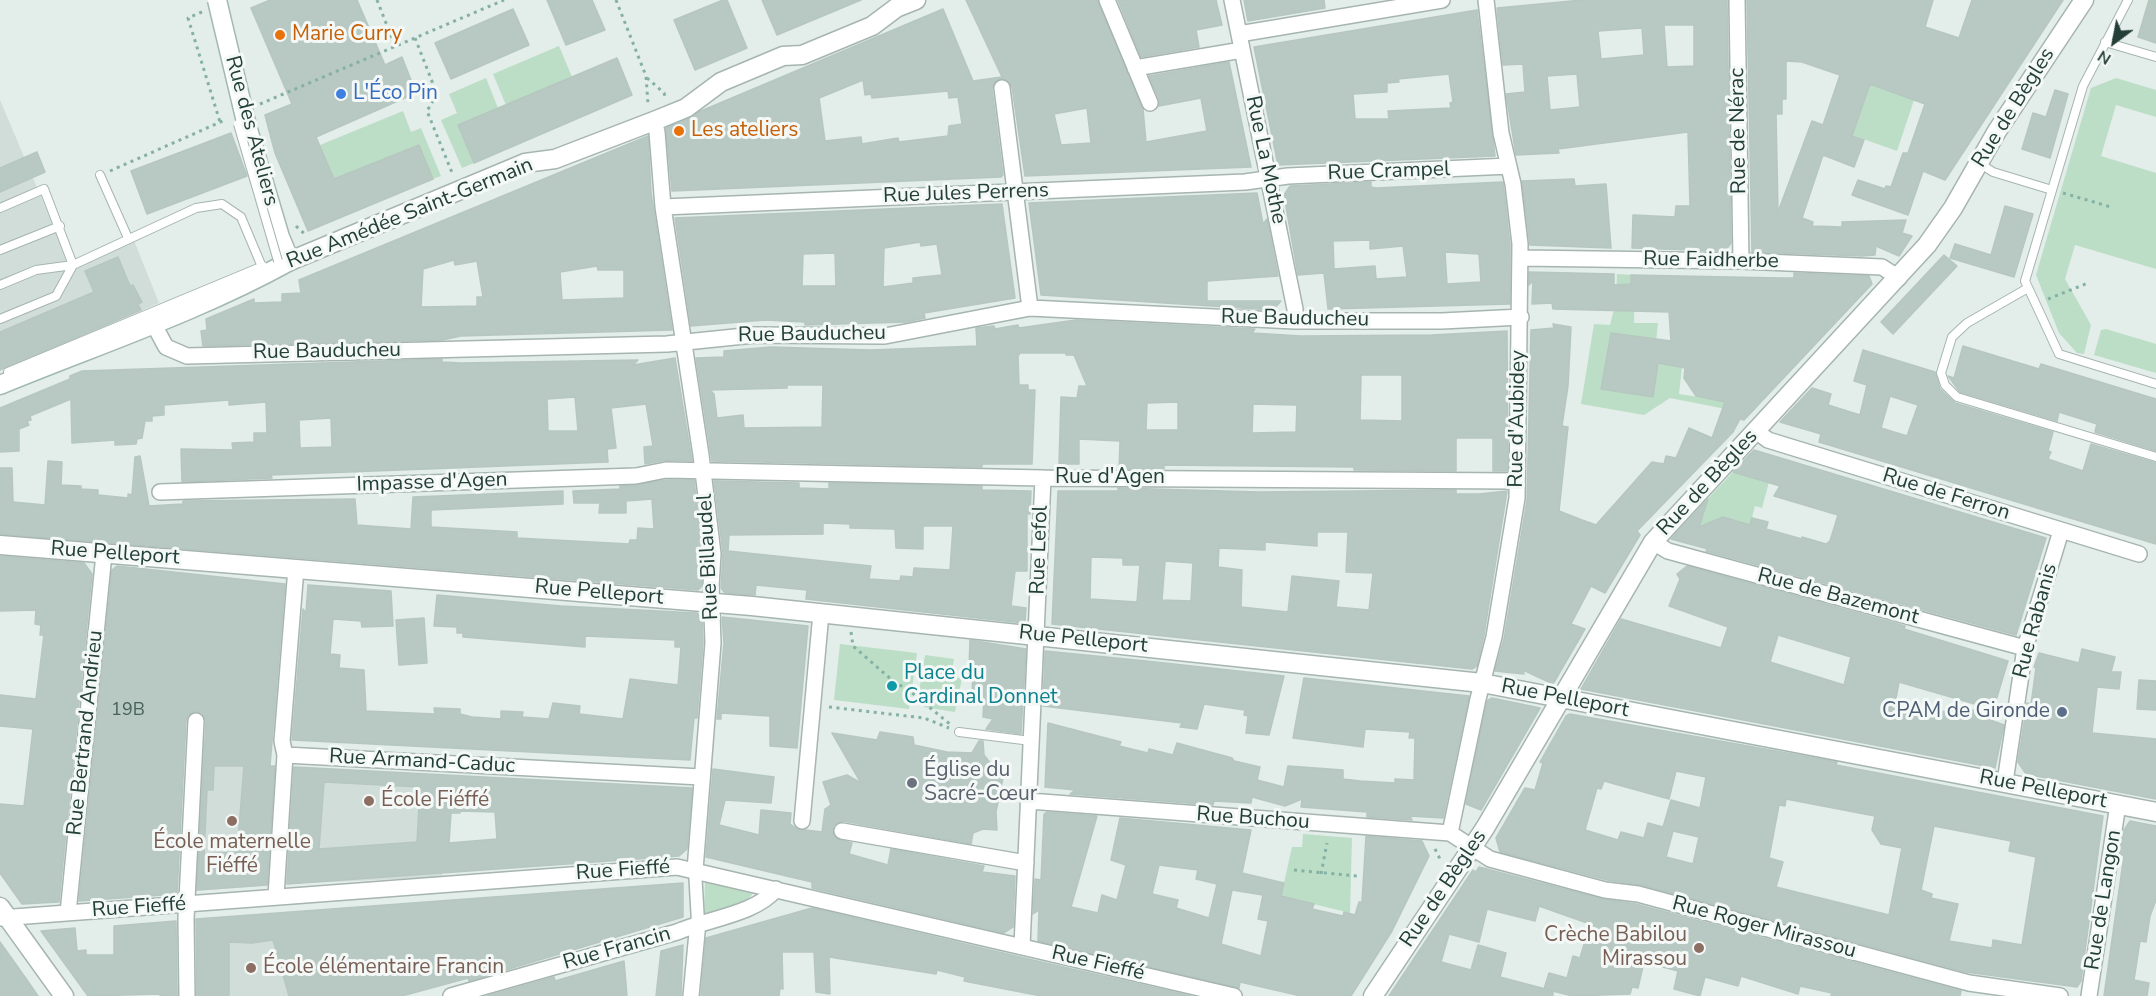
<!DOCTYPE html>
<html>
<head>
<meta charset="utf-8">
<style>
  body { margin:0 }
  #map { position:relative; width:2156px; height:996px; overflow:hidden; background:#e3ede9; font-family:"Nunito Sans",sans-serif }
  canvas { display:block }
  .north { position:absolute; left:2084px; top:12px; width:60px; height:60px; -webkit-text-stroke:4px #f4f9f7; paint-order:stroke; rotate:212deg; font-size:16px; font-weight:700; line-height:24px; text-align:center; color:#233f38 }
  .north::after { content:''; display:block; margin:auto; width:21px; height:27px; background:#233f38; clip-path:polygon(50% 0,100% 100%,50% 72%,0 100%) }
</style>
</head>
<body>
<div id="map">
<canvas width="2156" height="996"></canvas>
<div class="north">N</div>
</div>
<script>
const c = document.querySelector('canvas').getContext('2d');
c.lineJoin = 'round';
function fillPath(path, color) { c.fillStyle = color; c.fill(path, 'evenodd'); }
function strokePath(path, color, width, dash) { c.strokeStyle = color; c.lineWidth = width; c.lineCap = dash ? 'butt' : 'round'; c.setLineDash(dash || []); c.stroke(path); }
function drawText(font, color, halo, rows, align = 'center') {
  c.font = font + ' "Nunito Sans",sans-serif'; c.lineWidth = 6; c.setLineDash([]); c.textBaseline = 'middle'; c.strokeStyle = halo; c.fillStyle = color; for (const [text, x, y, turn = 0] of rows) {
    c.save(); c.translate(x, y); c.rotate((+turn || 0) * Math.PI / 180); c.textAlign = isNaN(turn) ? turn : align; if (halo) c.strokeText(text, 0, 0); c.fillText(text, 0, 0); c.restore();
  }
}
const built = new Path2D(`
  M0 100 69 263 133 238 159 303 0 370Z
  M272 745 260 886 195 891 203 746Z
  M294 767 449 775 442 877 284 884Z
  M290 912 314 996H196V919Z`);
const green = new Path2D(`
  M559 46 572 77 506 105 493 74Z
  M486 78 498 108 458 125 474 163 462 168 441 120 457 113 449 94Z
  M2116 78 2156 90V117L2116 105 2101 156 2156 173V269L2075 245 2065 279 2091 325 2084 354 2077 353 2059 333 2036 275 2091 88Z
  M1870 84 1914 100 1897 151 1852 135Z
  M403 111 411 132 421 128 441 176 433 179 418 145 334 179 320 145Z
  M1617 274 1635 275 1634 323H1658L1654 362 1682 367 1679 394 1757 406 1753 411 1731 410 1670 398 1644 415 1581 404 1594 324 1610 325 1616 301Z
  M2106 329 2156 344V373L2094 355 2101 330Z
  M1733 472 1769 482 1762 508 1755 506 1741 559 1715 531 1686 522Z
  M840 644 917 653 909 709 834 700Z
  M925 655 954 659 951 677 962 678 955 712 924 707 926 693 919 692Z
  M1303 834 1352 838 1350 913 1281 896 1292 847H1302Z
  M705 881 754 890C748 909 721 910 704 914Z`);
const building = new Path2D(`
  M270 0H357L385 65 402 57 416 93 316 137 334 179 419 145 433 179 308 231 275 153 265 115 292 104 251 8Z
  M547 0H592L605 30 566 45Z
  M723 0H727L747 48 695 70 674 20Z
  M762 0H861L777 35Z
  M966 0H1097L1143 109 1146 142 1207 131 1201 98 1159 106V99L1149 76 1229 62 1251 167 1025 176 1012 87 1009 82 1001 78 996 81 992 89 1003 175 1001 177 672 191 666 128 701 111 943 9 973 81 1002 77ZM863 80 865 95 871 94 872 98 948 91 949 98 958 97 962 124 949 126 948 136 899 142 898 138 862 144 861 137 825 141 819 98ZM1087 108 1091 143 1061 145 1054 114Z
  M1118 0H1216L1222 25 1196 30 1199 47 1141 57Z
  M1244 0H1324L1325 8 1248 21Z
  M1582 0H1727L1731 243 1725 251 1632 248 1633 215 1675 217 1676 206H1690L1688 132 1558 149 1559 153 1516 155 1506 94 1525 92 1523 64 1503 65 1497 8ZM1664 25H1694V66L1667 67ZM1642 28 1644 55 1601 59 1598 31ZM1577 74 1580 107 1550 110 1547 76Z
  M1747 0H1933L1925 27 1959 38 1972 0H2063L1945 180 1923 171 1908 215 1852 195 1858 180 1885 189 1886 186 1891 187 1903 153H1908L1925 104 1870 84 1852 136 1864 140 1854 167 1823 155 1802 218 1813 222 1812 226 1842 227V222L1906 220 1902 233 1912 236 1899 256 1876 246 1875 255 1862 256 1752 252ZM1786 61 1802 62 1840 75 1823 125 1812 121 1778 212 1776 114H1782V99H1786Z
  M2149 0H2156V43L2138 37Z
  M513 9 529 45 451 79 435 43Z
  M1477 10 1495 156 1278 165 1254 47ZM1449 74 1453 102 1450 103 1451 108 1388 111 1389 119H1355L1353 94 1387 92V83L1399 82 1398 79Z
  M617 58 632 95 474 163 458 125Z
  M2055 90 2068 94 2050 158 2022 149 2033 113 2046 117Z
  M231 133 247 176 147 214 131 171Z
  M648 136 651 192 672 330 461 336 442 340 203 346 201 331 207 330 206 319 254 299V303L282 302V294L301 293 299 280ZM454 260 455 265 477 261 483 297H477V306L421 307 423 269ZM597 266 598 270H624V298L562 300 560 272Z
  M37 152 45 172 0 192V168Z
  M1574 179 1575 186 1606 184 1611 248 1530 245 1522 181Z
  M1371 182V187L1376 188 1503 182 1510 245V304L1328 309 1324 273 1298 275 1284 195 1290 186ZM1370 240V249L1403 246 1407 277 1376 279 1375 266 1334 269 1333 241ZM1445 252 1479 254 1481 282 1447 284Z
  M1257 193 1263 224 1267 219 1278 276 1207 281V301H1281L1273 310 1041 295 1029 203Z
  M1002 204 1015 298 924 313 925 318 906 322 805 325V322L765 320 691 326 675 218ZM920 242 921 246 937 244 942 275 913 278V283L883 287 884 248ZM835 253 836 286H802L803 254Z
  M2005 206 2033 214 2014 277 1950 258 1955 244 1991 255Z
  M1944 255 1957 266 1893 334 1881 322Z
  M118 257 130 286 133 285 142 302 138 304 141 310 0 370V332L94 292 85 271Z
  M1529 272 1614 274V285L1631 284V275L1780 278H1794V273L1869 276 1872 284 1744 420 1740 419 1733 432 1637 531 1640 535 1605 593 1591 586 1571 624 1585 629 1553 684 1523 670 1524 674 1495 671 1504 639 1527 500 1531 330 1554 328 1553 324 1571 327 1568 386 1562 426 1568 427 1559 511 1582 520 1596 525 1652 462 1664 464 1666 456 1676 458 1689 428 1712 438 1725 402 1696 396 1684 378 1685 368 1658 363 1653 397 1601 389 1611 333 1671 341 1669 312 1553 309 1552 303 1532 304 1533 281 1529 285Z
  M1076 320 1255 329 1252 333 1301 336 1432 335 1507 331 1508 471H1493V438H1456V471L1354 470V467L1164 465V469H1119L1120 441 1079 439V464H1059L1061 397 1077 398 1079 386H1087L1074 355H1066V353H1020L1018 356 1019 385H1028V390H1035L1032 464H982V467L712 461 696 358 724 357V351L771 347 871 350 977 346 976 328 994 326 995 329 1018 325 1019 328ZM1361 375H1402V421L1360 420ZM787 385H823L822 427 744 428 743 415 717 418 714 394 710 390 787 388ZM1178 402V430H1146L1147 403ZM1253 404 1297 405 1296 432 1252 433Z
  M1963 346 2039 369 2041 364 2156 399V451L2095 432 2097 424 2059 412 2057 421 1960 392 1948 376 1954 378Z
  M1863 350 1935 372 1940 389 1955 403 2053 432 2048 451 2051 452 2048 459 2083 471 2091 444 2156 463V544L1819 442 1821 434 1780 422 1812 388 1831 394 1828 405 1860 415 1867 385 1854 381ZM1890 396 1918 405 1907 436 1881 428Z
  M675 358 692 461 666 460 645 464 644 447 653 446 646 404 611 408 616 448 607 449 608 462 271 475 272 478 182 482 181 449 233 450 232 443 254 442V433H267L266 402 229 405V400L164 405V415L152 416V421H145L142 438 137 439 136 444 115 445V440L72 443 71 399 30 416 31 420 27 421 29 425 19 429V451L0 452V408L70 379V376L82 371 442 359V362L461 363 638 360 633 365ZM575 397 578 431H548L547 399ZM331 418 332 447 300 448 299 420Z
  M1754 450 2046 538 2016 635 1706 551 1708 549 1671 539 1708 499 1699 527 1723 517 1750 525 1752 518 1768 522 1766 529 1802 539V537L1826 544 1830 541 1838 515 1774 496 1780 486 1733 472Z
  M140 456 149 506 183 504V501L355 499 357 525 411 529 413 497 563 491V504L431 510V527L517 532V538L629 544 630 540H637L638 528 654 529 652 499 626 501V513H599L600 503H574L573 491 620 489V486L667 480H694L703 554 701 587 698 590 0 534V468H12L13 502 45 505 48 461 62 462 61 485 81 486V489L98 490V495L128 498V494L132 495 135 457Z
  M714 481 799 483V488L829 489V483L982 486V490L1031 491 1030 514H1027V571H1015L1011 606 1026 608 1025 621 1023 623 806 599 807 590 756 585 755 595 725 593 721 588 723 553ZM823 523 850 524V528L895 529 896 548 923 549V526H953L950 570 914 568 913 577 901 576 900 581 869 579 871 566 728 551 729 535 823 534Z
  M1118 488 1259 492 1456 490V494H1479L1507 491 1484 635 1477 666 1472 669 1052 624 1058 491H1118ZM1317 532H1348L1346 572 1373 573 1369 610 1336 607 1339 581 1292 576 1288 612 1241 607 1242 570 1218 567 1219 548 1265 550V542L1317 546ZM1091 557 1123 558V565H1140L1137 602 1090 599ZM1165 561 1193 563 1191 601 1162 600Z
  M0 556 84 563 92 574 59 902 22 904 0 873V804L24 806 33 729 0 726V695L36 699 44 635H40L41 625 35 624 36 610 0 611Z
  M117 566 285 584 270 766H275L267 885 197 890 206 721 202 713 196 711 188 715 186 721 177 894 79 901 112 570ZM214 766H244L237 852 204 854 207 790H213Z
  M1687 566 1905 626 1904 629 2008 661 1990 720 2004 725 1995 768 1581 689 1621 619 1721 648 1728 627 1669 606 1680 579 1677 574ZM1778 635 1851 657 1844 685 1770 662ZM1899 682 1992 709 1893 714Z
  M308 585 391 591 393 626 362 627 361 621 333 619 330 654 340 655 339 668 364 670 366 711 435 714 434 708 460 709V714L472 717 501 719V711L523 712 522 717 549 719 553 703 580 706 579 714 623 719 630 679 678 685 681 647H675V640L585 636V647L463 637V633H457V627L434 626 437 595 561 606 697 613 702 619 703 643 697 718H694L690 760 292 740 303 609 306 613Z
  M722 617 808 626 797 748 770 746V716L721 713V719H717L724 643Z
  M424 618 427 663 399 665 396 620Z
  M970 640 1026 649 1021 734 986 729 993 719 983 717 984 696 972 695 973 668H969Z
  M2082 649 2115 657 2111 672H2121L2119 689 2097 687 2092 733 2156 739V799L2026 774 2018 762 2027 703 2031 704 2036 668 2034 667 2039 653 2079 663Z
  M1045 651 1146 661 1284 676 1269 735 1246 733 1248 716 1244 715 1245 710 1204 704 1197 729 1180 727 1182 723 1043 706Z
  M1304 678 1469 696 1443 818 1410 816 1412 820 1367 817V812L1301 807 1302 799 1285 806 1252 797 1251 803 1214 801 1213 805 1070 794 1075 790 1045 787 1048 723 1121 742 1119 746 1148 753 1149 749 1173 755 1177 743 1232 758 1234 761 1260 767 1257 780 1284 787 1288 766 1343 770V779L1360 781 1395 783V779L1414 780 1415 738H1409L1410 732 1365 729 1363 747 1293 738Z
  M2139 680 2156 681V710L2137 709Z
  M1492 698 1540 708 1481 810 1466 804 1487 701Z
  M1570 714 1837 762 1836 765 2103 816 2081 981 2077 987 1966 972 1641 885 1607 880 1500 852 1496 838 1525 788 1535 790 1543 763 1540 762 1566 716ZM1676 771 1706 777 1700 808 1671 800 1663 827 1648 823 1644 838 1621 832 1618 840 1585 830 1597 788 1601 789 1604 781 1669 799ZM1786 799 1875 816 1872 830 1881 844 1902 848 1889 915 1776 887 1783 862 1769 858 1779 805 1785 806ZM1934 826 2011 841 2009 851 2036 857 2022 945 1993 940 1992 948 1949 941 1958 904 1931 898 1932 894 1921 890ZM1673 831 1699 837 1693 864 1666 857Z
  M880 732 913 737 914 745 947 752 972 753 979 741H983L984 755 991 764 1005 768 996 812 997 830 983 829 973 833 971 844 843 821 834 825 833 835 840 840 852 843 849 854 888 865 891 849 984 866 982 872 1015 876 1013 927 1004 933 812 888V882L706 857 713 769 774 777 771 803 725 800 719 825 759 835 761 810 791 813 790 824 797 829 822 832 825 809 831 805 823 782 847 775 861 783 832 733 877 740Z
  M294 767 692 788 687 849 679 856 287 884ZM324 782 420 787 417 842 319 849ZM460 811 495 812 497 839 449 843 451 813H460Z
  M1047 812 1097 816 1071 907 1098 913 1102 895 1117 900 1126 865 1111 860 1120 818 1251 830 1242 873 1284 883 1281 896 1314 904 1312 909 1343 916 1344 912 1355 915 1359 902H1362L1366 836 1422 841 1429 856 1392 931 1351 996H1301L1240 982 1239 988 1038 941 1039 910 1033 914 1035 879 1041 880 1044 814ZM1159 865 1198 870 1196 879 1217 884 1209 918 1176 908 1178 900 1152 894ZM1232 890 1263 895 1258 919 1268 921 1261 956 1221 944Z
  M2130 821 2156 826V900L2150 916 2146 942 2140 941 2134 980 2149 983 2147 996H2104L2124 855H2120L2124 830Z
  M1479 867 1602 899 1636 904 1961 991 1960 996H1831L1832 993 1800 986 1798 994 1741 976 1738 986 1705 977 1700 996 1674 989 1678 971 1644 962 1638 988 1632 987 1630 994 1573 996 1544 989 1549 973 1567 978 1573 956 1580 958 1590 924 1539 906 1535 921 1487 909 1479 942 1449 934 1441 962 1471 970 1478 945 1506 953 1500 977 1553 991V996H1389L1473 870 1476 872Z
  M683 883V917L469 981 468 978 402 996H289L273 940 252 943 229 942V996H197L196 919Z
  M812 908 1037 961 1191 996H1041L964 981 965 977 937 970 936 974 829 957 830 994 816 992 814 952H782L783 989 780 988 779 996H701L706 938Z
  M176 921 177 996H160V994L88 996 41 931 75 928 77 951 86 950V955H114V926Z
  M0 942 27 980 38 996H0Z
  M683 945 681 996H656L661 951Z
  M624 961 627 996H487L554 977 555 981Z`);
const path = new Path2D(`
  M377 0 395 46
  M616 0 646 76 648 104
  M202 12 188 18 220 122
  M415 38 437 94 427 111 453 175
  M647 78 664 93 666 99
  M260 104 504 0
  M110 171 225 120
  M2063 193 2111 207
  M296 226 307 236
  M2048 299 2088 283
  M851 632 853 646 893 681 911 692 951 725
  M829 707 924 718 949 728
  M1435 849 1441 861
  M1294 870 1357 876
  M1321 874 1327 843`);
const service = new Path2D(`
  M2128 0 2083 86 2025 281 2059 354 2156 384
  M2105 42 2156 57
  M1979 163 1993 172 2052 190
  M100 175 128 238
  M0 208 44 189 73 265 56 296 0 319
  M0 250 60 226
  M0 285 36 270 73 265 196 208 222 204 241 217 265 274
  M2028 288 1967 323 1952 337 1941 373 1945 385 1957 397 2156 457
  M8 372 263 266
  M959 732 1031 741`);
const pedestrian = new Path2D(`
  M695 870 698 922`);
const minor = new Path2D(`
  M1107 0 1150 103
  M1232 0 1295 309V321
  M1737 0 1741 261
  M1239 34 1442 0
  M1135 68 1242 50
  M1002 88 1030 308
  M654 121 657 132 663 207 701 455 713 554 711 586 713 643 695 870
  M663 207 1245 182 1288 176 1509 166
  M1520 258 1741 261 1882 267 1899 278
  M153 323 166 347 187 356 667 344 754 335 885 336 1030 308 1295 321H1442L1521 317
  M1756 431 1768 440 2139 554
  M160 492 636 476 666 470 1043 478 1516 481
  M1653 542 1668 551 2025 648
  M285 755 282 741 296 568
  M2005 782 2025 648 2061 531
  M1029 801 1450 833 1490 859 1605 890 1638 894 1969 983 2060 996
  M802 821 821 613
  M842 831 1026 863
  M1450 833 1478 699 1494 637 1517 498 1520 244 1513 184 1501 133 1486 0
  M276 896 285 755 701 777
  M68 913 104 554
  M0 918 677 867 1234 996
  M1022 946 1043 478
  M187 996 186 919 196 721
  M451 996 677 932C707 919 756 914 776 889
  M691 996 698 922
  M2089 996 2118 804`);
const tertiary = new Path2D(`
  M290 261 525 163 555 159 654 121 686 108 721 82 783 56 802 55 872 26 896 8 916 0
  M0 545 752 606 1482 683 2156 812
  M0 907 64 996
  M1373 996 1485 828 1653 542 1927 245 1953 208 1997 131 2084 0`);
const secondary = new Path2D(`
  M0 385C97 345 198 312 290 261L280 237 247 126`);
const serviceBridge = new Path2D(`
  M238 124 278 261`);
const secondaryBridge = new Path2D(`
  M217 0 247 126`);
const markers = [
  [280,35,6,"#e8710a"],
  [341,94,6,"#3f7fe0"],
  [679,131,6,"#e8710a"],
  [892,686,6,"#0f9aa8"],
  [2062,712,6,"#5c6f8a"],
  [912,783,6,"#6b7280"],
  [369,801,6,"#8d6e63"],
  [232,821,6,"#8d6e63"],
  [1699,948,6,"#8d6e63"],
  [251,968,6,"#8d6e63"]
];
const numberNames = [
  ["19B",128,711]
];
const foodNames = [
  ["Marie Curry",292,35],
  ["Les ateliers",691,131]
];
const shopNames = [
  ["L'Éco Pin",353,94]
];
const streetNames = [
  ["Rue de Bègles",2014,108,-58],
  ["Rue des Ateliers",251,131,75],
  ["Rue de Nérac",1739,131,-91],
  ["Rue La Mothe",1265,160,78],
  ["Rue Crampel",1389,172,-2],
  ["Rue Jules Perrens",966,194,-2],
  ["Rue Amédée Saint-Germain",410,214,-22],
  ["Rue Faidherbe",1711,261,1],
  ["Rue Bauducheu",1295,319,1],
  ["Rue Bauducheu",812,335,-1],
  ["Rue Bauducheu",327,352,-1],
  ["Rue d'Aubidey",1518,419,-89],
  ["Rue d'Agen",1110,478],
  ["Impasse d'Agen",432,483,-2],
  ["Rue de Bègles",1708,483,-47],
  ["Rue de Ferron",1946,495,17],
  ["Rue Lefol",1040,550,-88],
  ["Rue Pelleport",115,554,4],
  ["Rue Billaudel",709,557,-93],
  ["Rue Pelleport",599,593,5],
  ["Rue de Bazemont",1838,597,15],
  ["Rue Rabanis",2036,621,-75],
  ["Rue Pelleport",1083,640,6],
  ["Rue Pelleport",1565,699,11],
  ["Rue Bertrand Andrieu",86,733,-84],
  ["Rue Armand-Caduc",422,762,3],
  ["Rue Pelleport",2043,790,11],
  ["Rue Buchou",1253,819,4],
  ["Rue Fieffé",623,871,-4],
  ["Rue de Bègles",1444,889,-56],
  ["Rue de Langon",2104,900,-81],
  ["Rue Fieffé",139,908,-4],
  ["Rue Roger Mirassou",1764,928,15],
  ["Rue Francin",617,949,-16],
  ["Rue Fieffé",1098,964,13]
];
const cultureNames = [
  ["Place du",904,674],
  ["Cardinal Donnet",904,698]
];
const serviceNames = [
  ["CPAM de Gironde",2050,712]
];
const worshipNames = [
  ["Église du",924,771],
  ["Sacré-Cœur",924,795]
];
const educationNames = [
  ["École Fiéffé",381,801],
  ["École maternelle",232,843,"center"],
  ["Fiéffé",232,867,"center"],
  ["Crèche Babilou",1687,936,"right"],
  ["Mirassou",1687,960,"right"],
  ["École élémentaire Francin",263,968]
];
fillPath(built, '#d1ddd8');
fillPath(green, '#bcdec6');
fillPath(building, '#b8c8c2');
strokePath(building, '#b6c7c0', 1.5);
strokePath(service, '#a6b5b0', 10);
strokePath(pedestrian, '#a6b5b0', 15);
strokePath(minor, '#a6b5b0', 18);
strokePath(tertiary, '#a6b5b0', 21);
strokePath(secondary, '#a2b9b1', 21);
strokePath(path, '#84b1a4', 3, [3, 4.5]);
strokePath(service, '#fff', 8);
strokePath(pedestrian, '#fff', 12);
strokePath(minor, '#fff', 15);
strokePath(tertiary, '#fff', 18);
strokePath(secondary, '#fff', 18);
strokePath(serviceBridge, '#a6b5b0', 10, []);
strokePath(secondaryBridge, '#a2b9b1', 21, []);
strokePath(serviceBridge, '#fff', 8);
strokePath(secondaryBridge, '#fff', 18);
for (const [x, y, r, color] of markers) { const dot = new Path2D(); dot.arc(x, y, r, 0, 2 * Math.PI); c.fillStyle = color; c.fill(dot); strokePath(dot, '#f4f9f7', 2); }
drawText('18px', '#48615a', null, numberNames);
drawText('21px', '#c56008', '#f4f9f7', foodNames, 'left');
drawText('21px', '#366cbe', '#f4f9f7', shopNames, 'left');
drawText('21px', '#233f38', '#f4f9f7', streetNames);
drawText('21px', '#0d838f', '#f4f9f7', cultureNames, 'left');
drawText('21px', '#4e5e75', '#f4f9f7', serviceNames, 'right');
drawText('21px', '#5b616d', '#f4f9f7', worshipNames, 'left');
drawText('21px', '#785e54', '#f4f9f7', educationNames, 'left');
</script>
</body>
</html>
